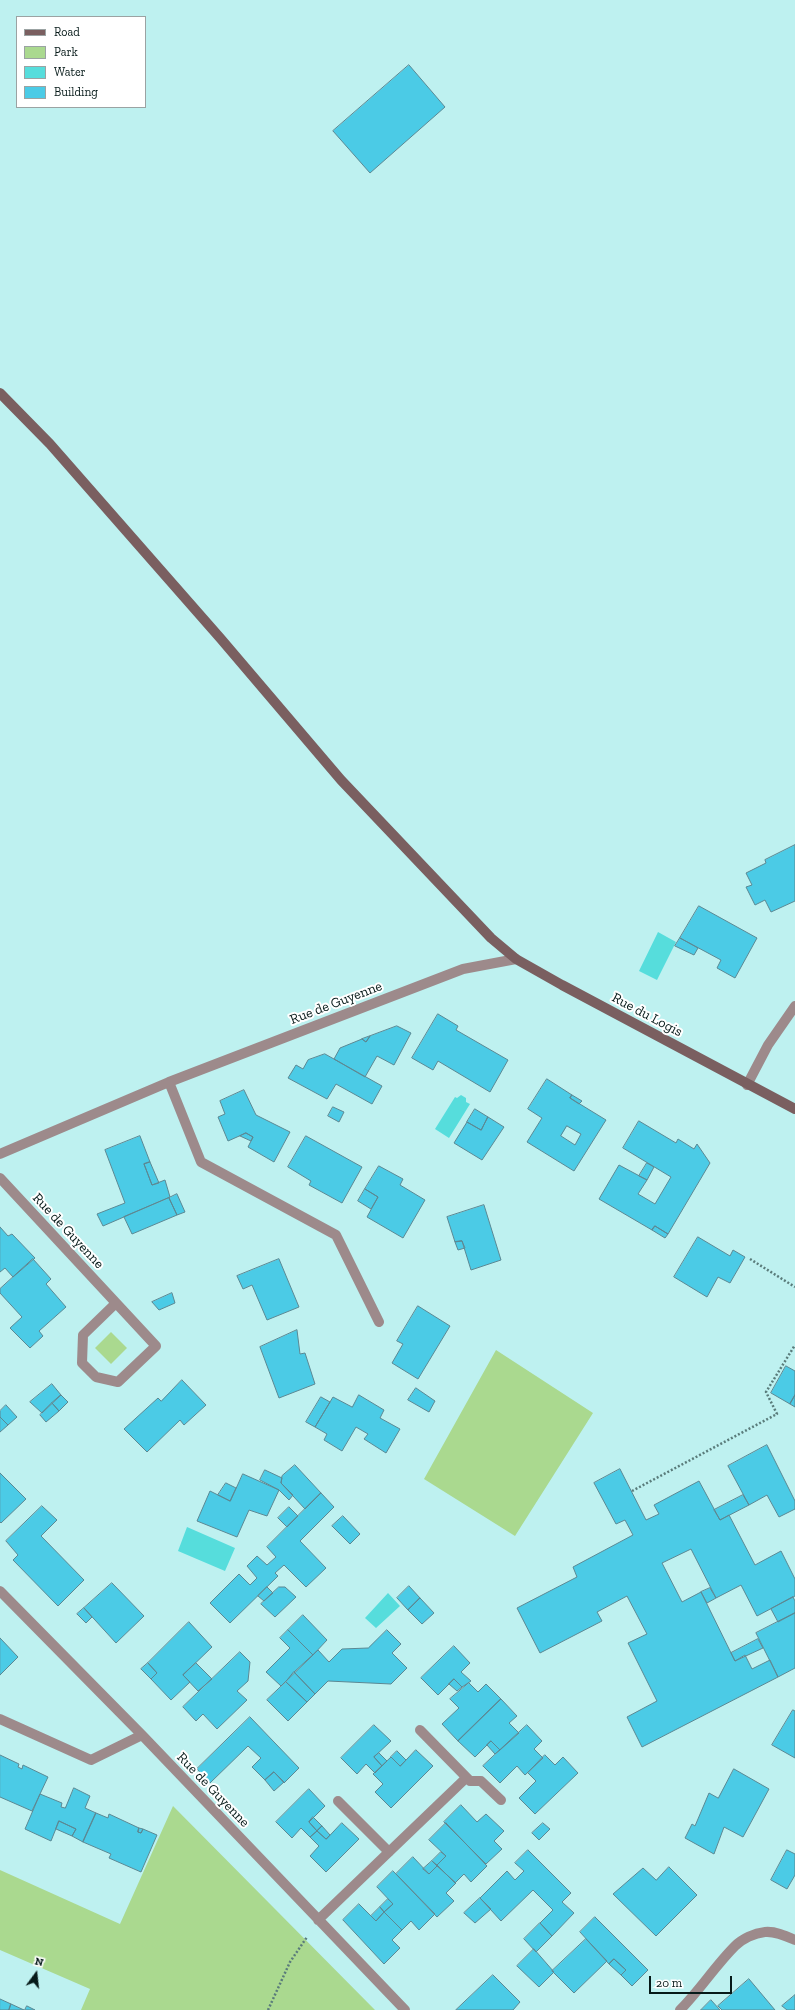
<!DOCTYPE html>
<html>
<head>
<meta charset="utf-8">
<style>
  body { margin:0 }
  #map { position:relative; width:795px; height:2010px; overflow:hidden; background:#bef1f0; font-family:"Zilla Slab",serif }
  canvas { display:block }
  .legend { position:absolute; left:16px; top:16px; width:130px; height:92px; box-sizing:border-box; background:#fff; border:1px solid #9ba3a3; margin:0; padding:5px 7px; list-style:none; font-size:12px; color:#061a19 }
  .legend li { display:flex; align-items:center; gap:8px; height:20px }
  .legend b { width:20px; border:1px solid #9ba3a3 }
  .north { position:absolute; left:16px; top:1954px; width:40px; height:40px; -webkit-text-stroke:3px #fff; paint-order:stroke; rotate:15deg; font-size:11px; font-weight:700; line-height:16px; text-align:center; color:#061a19 }
  .north::after { content:''; display:block; margin:auto; width:14px; height:18px; background:#061a19; clip-path:polygon(50% 0,100% 100%,50% 72%,0 100%) }
  .scale { position:absolute; left:649px; top:1976px; width:83px; height:18px; box-sizing:border-box; border:2px solid #061a19; border-top:0; padding-left:5px; font-size:12px; line-height:14px; white-space:nowrap; color:#061a19; -webkit-text-stroke:3px #fff; paint-order:stroke }
</style>
</head>
<body>
<div id="map">
<canvas width="795" height="2010"></canvas>
<ul class="legend">
<li><b style="height:5px;background:#7a5f60"></b>Road</li>
<li><b style="height:11px;background:#aad98f"></b>Park</li>
<li><b style="height:11px;background:#56dddc"></b>Water</li>
<li><b style="height:11px;background:#4bcbe6"></b>Building</li>
</ul>
<div class="north">N</div>
<div class="scale">20 m</div>
</div>
<script>
const c = document.querySelector('canvas').getContext('2d');
c.lineJoin = 'round';
function fillPath(path, color) { c.fillStyle = color; c.fill(path, 'evenodd'); }
function strokePath(path, color, width, dash) { c.strokeStyle = color; c.lineWidth = width; c.lineCap = dash ? 'butt' : 'round'; c.setLineDash(dash || []); c.stroke(path); }
function drawText(font, color, halo, rows, align = 'center') {
  c.font = font + ' "Zilla Slab",serif'; c.lineWidth = 4; c.setLineDash([]); c.textBaseline = 'middle'; c.strokeStyle = halo; c.fillStyle = color; for (const [text, x, y, turn = 0] of rows) {
    c.save(); c.translate(x, y); c.rotate((+turn || 0) * Math.PI / 180); c.textAlign = isNaN(turn) ? turn : align; if (halo) c.strokeText(text, 0, 0); c.fillText(text, 0, 0); c.restore();
  }
}
const green = new Path2D(`
  M111 1332 127 1348 111 1364 95 1348Z
  M496 1350 593 1413 515 1536 424 1479Z
  M173 1806 375 2010H81L90 1989 0 1950V1870L120 1924Z`);
const water = new Path2D(`
  M658 932 676 942 657 980 639 971Z
  M461 1095 466 1098V1102L470 1104 449 1138 435 1129 455 1097 457 1098Z
  M187 1527 235 1548 225 1571 178 1551Z
  M388 1593 400 1606 376 1628 365 1618Z`);
const building = new Path2D(`
  M409 65 445 107 370 173 333 131Z
  M795 845V901L771 912 765 900 755 905 746 887 752 885 746 873 766 863 765 860Z
  M699 906 757 938 735 978 717 968 721 960 680 938Z
  M680 938 698 948 694 955 675 946Z
  M438 1014 458 1026 456 1030 508 1060 490 1092 438 1061 433 1070 412 1058Z
  M397 1026 411 1033 394 1065 377 1056 365 1077 334 1059 340 1048 362 1039 366 1042 370 1036Z
  M370 1036 366 1042 362 1039Z
  M325 1054 382 1086 372 1104 336 1084 327 1099 288 1078 296 1065 303 1069 308 1060Z
  M547 1079 572 1095 570 1098 606 1120 574 1171 527 1142 542 1118 528 1109ZM567 1126 581 1134 575 1145 561 1136Z
  M244 1090 256 1115 290 1132 274 1162 248 1147 253 1137 246 1133 228 1141 218 1117 225 1114 220 1101Z
  M572 1095 582 1101 579 1104 570 1098Z
  M333 1107 344 1112 339 1122 328 1116Z
  M475 1109 488 1117 481 1130 467 1122Z
  M488 1117 504 1127 482 1160 454 1143 467 1122 481 1130Z
  M639 1121 676 1143 678 1139 694 1149 697 1144 710 1163 668 1234 655 1226 652 1230 599 1199 619 1165 647 1180 638 1194 655 1204 671 1177 623 1148Z
  M246 1133 253 1137 251 1141 240 1136Z
  M140 1136 150 1162 144 1164 152 1185 165 1180 170 1197 103 1226 97 1214 125 1203 105 1150Z
  M306 1136 362 1167 342 1203 309 1185 311 1181 288 1167Z
  M150 1162 159 1183 152 1185 144 1164Z
  M647 1163 654 1167 647 1180 639 1176Z
  M379 1166 403 1179 400 1185 425 1200 403 1238 367 1217 378 1197 365 1189Z
  M365 1189 378 1197 371 1209 358 1201Z
  M177 1194 185 1212 177 1215 169 1198Z
  M169 1198 177 1215 132 1234 124 1217Z
  M484 1205 501 1260 471 1270 462 1241 455 1242 447 1217Z
  M655 1226 668 1234 665 1238 652 1230Z
  M0 1227 8 1236 12 1234 35 1258 13 1277 5 1268 0 1272Z
  M698 1237 730 1256 733 1250 745 1257 730 1283 718 1277 707 1297 674 1277Z
  M462 1241 465 1248 458 1250 455 1242Z
  M33 1259 51 1279 46 1284 66 1307 39 1331 43 1336 30 1348 10 1328 22 1317 0 1293V1289Z
  M279 1259 299 1307 267 1320 252 1285 243 1289 237 1276Z
  M172 1293 175 1303 159 1310 152 1302Z
  M418 1306 450 1326 418 1379 392 1363 403 1344 397 1341Z
  M297 1330 300 1354 305 1353 315 1384 279 1398 260 1347Z
  M786 1366 795 1371V1395L790 1404 771 1393Z
  M182 1380 206 1405 184 1425 180 1420 147 1452 124 1429 158 1398 161 1401Z
  M52 1384 61 1395 42 1413 30 1402Z
  M416 1388 435 1401 429 1412 408 1400Z
  M61 1395 68 1402 59 1411 52 1403Z
  M359 1395 384 1410 380 1418 400 1429 386 1453 364 1439 368 1434 356 1427 342 1451 324 1440 327 1434 315 1427 333 1397 352 1407Z
  M795 1395V1407L790 1404Z
  M321 1397 330 1402 315 1427 306 1422Z
  M52 1403 59 1411 46 1422 40 1415Z
  M6 1405 17 1417 8 1425 0 1417V1411Z
  M0 1417 8 1425 0 1432Z
  M767 1445 795 1501V1509L779 1517 767 1495 749 1505 728 1466Z
  M295 1465 321 1493 305 1509 281 1483 282 1476Z
  M620 1469 646 1520 659 1514 654 1505 699 1481 720 1520 729 1515 755 1565 781 1551 795 1579V1596L757 1616 741 1585 716 1598 691 1549 662 1563 682 1602 701 1592 735 1661 745 1655 752 1669 770 1660 778 1677 642 1747 627 1717 657 1701 628 1643 647 1634 627 1596 597 1612 602 1621 540 1653 517 1608 577 1577 573 1567 633 1535 625 1520 616 1524 594 1483Z
  M265 1470 282 1478 281 1483 293 1495 289 1500 279 1490 260 1480Z
  M0 1473 26 1499 1 1523 0 1522Z
  M243 1474 279 1490 267 1516 249 1510 237 1537 197 1521 210 1491 230 1501Z
  M226 1483 236 1488 230 1501 218 1495Z
  M321 1493 334 1507 300 1541 326 1568 306 1587 284 1565 275 1573 278 1576 230 1623 210 1603 239 1574 250 1585 257 1578 247 1566 257 1556 267 1565 276 1557 267 1547Z
  M743 1495 749 1505 720 1520 714 1510Z
  M42 1506 57 1520 41 1536 84 1580 58 1606 13 1560 18 1555 6 1541Z
  M289 1507 298 1516 287 1527 278 1518Z
  M343 1516 360 1534 350 1544 332 1526Z
  M112 1583 144 1616 116 1643 84 1608Z
  M409 1586 420 1598 408 1610 397 1598Z
  M267 1587 273 1593 264 1601 258 1596Z
  M279 1587H285L296 1597 275 1617 261 1604Z
  M710 1588 716 1598 707 1603 701 1592Z
  M793 1597 795 1601V1613L778 1622 771 1609Z
  M420 1598 434 1613 422 1624 408 1610Z
  M84 1608 92 1617 86 1623 77 1614Z
  M795 1613V1668L778 1677 756 1633Z
  M303 1615 327 1640 313 1655 288 1630Z
  M189 1622 212 1647 183 1675 190 1682 171 1700 151 1679 157 1673 148 1663Z
  M288 1630 313 1655 281 1686 266 1672 290 1648 280 1638Z
  M387 1630 401 1644 392 1653 407 1668 391 1684 328 1681 315 1694 294 1672 318 1650 329 1662 342 1649 368 1648Z
  M0 1638 18 1657 0 1675Z
  M758 1639 763 1648 735 1661 731 1653Z
  M454 1646 470 1663 461 1672 471 1681 462 1687 454 1679 438 1695 421 1678Z
  M240 1652 250 1662 248 1681 237 1691 247 1700 217 1729 203 1714 196 1721 183 1707Z
  M148 1663 157 1673 151 1679 141 1669Z
  M196 1663 212 1679 198 1691 183 1675Z
  M294 1672 315 1694 307 1702 286 1682Z
  M454 1679 462 1687 457 1691 449 1684Z
  M286 1682 307 1702 288 1721 267 1700Z
  M469 1683 478 1692 486 1684 501 1699 458 1741 442 1724 459 1708 450 1699Z
  M501 1699 517 1716 509 1723 519 1733 500 1750 491 1741 475 1757 458 1741Z
  M793 1710 795 1711V1758L772 1745Z
  M250 1717 299 1768 284 1783 274 1772 265 1780 252 1767 261 1758 248 1746 210 1783 197 1769Z
  M374 1725 391 1741 374 1757 382 1766 375 1773 366 1764 357 1774 341 1758Z
  M527 1725 542 1741 534 1749 543 1758 525 1775 517 1766 500 1783 483 1766Z
  M491 1741 500 1750 495 1754 487 1745Z
  M416 1750 433 1766 391 1808 375 1792 383 1784 373 1774 391 1757 400 1766Z
  M397 1751 406 1760 400 1766 391 1757Z
  M379 1753 387 1761 382 1766 374 1757Z
  M0 1755 19 1764 18 1767 22 1769 23 1765 48 1777 32 1811 0 1797Z
  M545 1755 555 1765 563 1757 578 1773 535 1814 519 1798 536 1781 528 1773Z
  M734 1769 769 1789 743 1837 724 1827 714 1854 685 1838 692 1824 695 1826 709 1793 718 1798Z
  M274 1772 284 1782 274 1791 265 1780Z
  M74 1788 90 1796 85 1808 96 1813 83 1842 72 1836 76 1829 59 1821 51 1841 25 1829 40 1794 62 1803 61 1807 65 1808Z
  M309 1789 325 1806 309 1822 317 1831 310 1837 301 1828 292 1838 276 1822Z
  M461 1805 477 1822 486 1814 504 1831 494 1841 502 1849 486 1864 444 1822Z
  M96 1813 108 1818 109 1814 139 1828 138 1832 141 1833 143 1829 157 1835 141 1872 109 1858 111 1854 83 1842Z
  M313 1817 322 1826 317 1831 309 1822Z
  M59 1821 76 1829 72 1836 56 1829Z
  M342 1823 359 1839 326 1872 310 1856 319 1846 310 1837 317 1831 326 1839Z
  M446 1823 487 1866 471 1882 464 1874 455 1883 437 1865 446 1856 429 1840Z
  M543 1823 550 1829 539 1840 532 1833Z
  M322 1826 330 1835 326 1839 317 1831Z
  M139 1828 143 1829 141 1833 138 1832Z
  M528 1850 571 1893 562 1902 574 1913 552 1936 540 1923 553 1910 533 1890 501 1921 480 1898 507 1871 515 1880 524 1871 515 1863Z
  M787 1850 795 1854V1875L787 1889 771 1880Z
  M441 1852 446 1856 437 1865 432 1861Z
  M413 1857 429 1874 437 1866 456 1883 446 1893 454 1901 437 1917 396 1874Z
  M432 1861 437 1866 429 1874 423 1869Z
  M669 1867 697 1895 656 1936 613 1894 643 1868 656 1880Z
  M393 1871 435 1914 419 1930 411 1921 402 1930 384 1912 393 1904 377 1887Z
  M480 1898 491 1909 475 1923 464 1913Z
  M388 1899 393 1904 384 1912 380 1907Z
  M359 1904 376 1921 384 1912 402 1930 392 1940 400 1948 384 1964 343 1920Z
  M380 1907 384 1912 376 1921 371 1916Z
  M595 1917 648 1970 632 1986 621 1975 626 1970 614 1959 609 1964 580 1932Z
  M540 1923 552 1936 536 1952 524 1939Z
  M586 1939 607 1961 574 1993 552 1971Z
  M534 1949 554 1972 539 1987 517 1966Z
  M614 1959 626 1970 621 1975 609 1964Z
  M493 1975 520 2002 513 2010H456Z
  M749 1979 775 2010H722L718 2006Z
  M795 1995V2010H787L782 2006Z
  M0 1999 11 2004 9 2010H0Z
  M711 2000 720 2010H701Z
  M11 2004 24 2010H9Z
  M27 2006 35 2010H25Z`);
const path = new Path2D(`
  M750 1259 795 1287
  M632 1491 777 1414 766 1392 795 1345
  M268 2010 290 1962 307 1937`);
const street = new Path2D(`
  M169 1082 201 1162 336 1235 379 1322
  M747 1085 768 1045 795 1006
  M0 1154 169 1082 463 969 516 959
  M0 1178 156 1346 118 1382 96 1377 82 1363 83 1335 116 1303
  M0 1591 142 1735 405 2010
  M0 1719 91 1760 142 1735
  M420 1730 470 1781H481L501 1800
  M338 1801 389 1852
  M318 1920 466 1778
  M680 2010C700 1990 715 1966 735 1946 742 1939 754 1933 765 1932 775 1931 786 1936 795 1940`);
const secondary = new Path2D(`
  M0 393 50 444 221 639 341 780 491 938 516 959 562 985 795 1109`);
const streetNames = [
  ["Rue de Guyenne",336,1003,-21],
  ["Rue du Logis",647,1015,28],
  ["Rue de Guyenne",68,1231,47],
  ["Rue de Guyenne",213,1790,46]
];
fillPath(green, '#aad98f');
fillPath(water, '#56dddc');
fillPath(building, '#4bcbe6');
strokePath(building, '#5b8893', 1);
strokePath(path, '#5a7c7b', 2.5, [2, 2]);
strokePath(street, '#9d8a8b', 10);
strokePath(secondary, '#7a5f60', 10);
drawText('14px', '#061a19', '#fff', streetNames);
</script>
</body>
</html>
